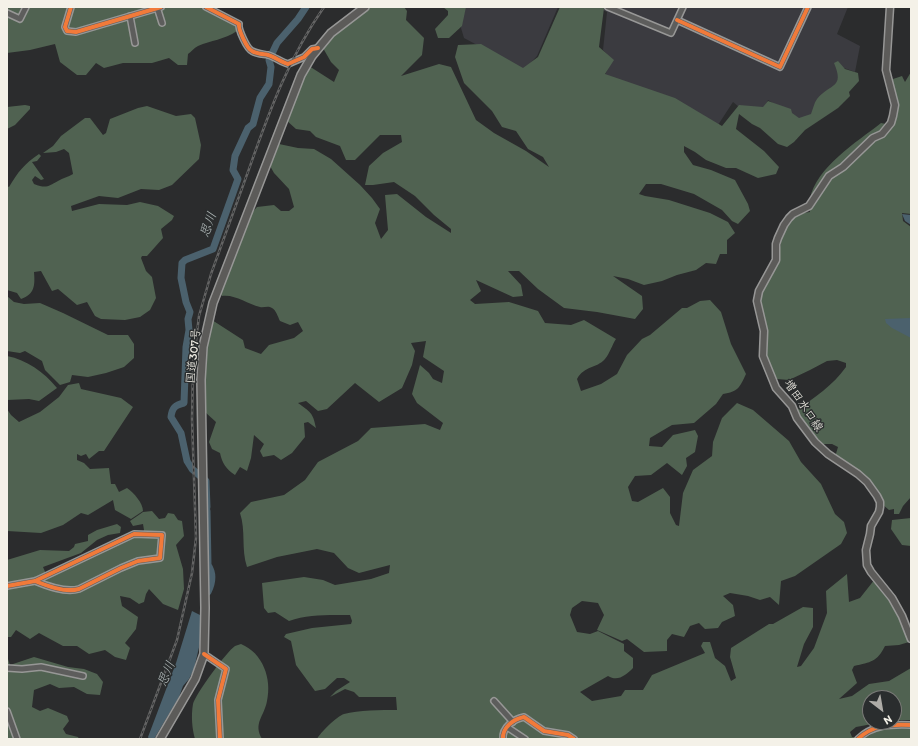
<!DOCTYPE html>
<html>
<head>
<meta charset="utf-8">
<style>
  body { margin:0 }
  #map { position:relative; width:918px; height:746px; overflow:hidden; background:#2b2c2d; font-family:Itim,sans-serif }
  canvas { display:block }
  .frame { position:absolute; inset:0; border:8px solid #f4f1e8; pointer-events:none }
  .north { position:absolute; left:862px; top:690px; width:40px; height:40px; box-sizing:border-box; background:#2a2d2e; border:1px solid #7b7b78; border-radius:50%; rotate:149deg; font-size:11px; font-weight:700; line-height:16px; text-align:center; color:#f4f1e8 }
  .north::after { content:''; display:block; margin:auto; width:14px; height:18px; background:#aeaca7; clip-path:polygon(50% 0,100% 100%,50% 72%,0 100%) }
</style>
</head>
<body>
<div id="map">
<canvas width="918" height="746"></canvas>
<div class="frame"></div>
<div class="north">N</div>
</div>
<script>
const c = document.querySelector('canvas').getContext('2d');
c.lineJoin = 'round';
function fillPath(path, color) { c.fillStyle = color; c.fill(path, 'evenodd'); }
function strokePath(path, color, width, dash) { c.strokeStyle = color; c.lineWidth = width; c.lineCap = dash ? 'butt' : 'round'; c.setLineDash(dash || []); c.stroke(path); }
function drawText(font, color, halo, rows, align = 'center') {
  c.font = font + ' Itim,"Klee One",sans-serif'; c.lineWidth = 3; c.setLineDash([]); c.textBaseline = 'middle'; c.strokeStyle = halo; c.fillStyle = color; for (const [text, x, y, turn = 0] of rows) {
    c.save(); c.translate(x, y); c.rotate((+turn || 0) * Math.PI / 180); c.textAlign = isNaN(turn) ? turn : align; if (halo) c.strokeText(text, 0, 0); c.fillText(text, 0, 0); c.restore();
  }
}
const built = new Path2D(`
  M465 7H558L537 56 524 70 464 38 461 28Z
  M596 7H848L837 34 860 46 855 72 844 68 838 84 811 115 801 121 768 100 763 111 739 107 733 102 718 125 605 75 612 60 603 50 607 12Z`);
const green = new Path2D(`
  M7 7H210C219 13 235 19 237 31 224 40 211 40 198 46 194 48 191 52 188 54L187 65H178L169 58 152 63H123L104 68 96 63 86 75H77L60 62 55 44 30 50 7 53Z
  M371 7H404L407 11 406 20 424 38 422 55 401 76 439 64 451 67 476 120 494 133 526 151 549 167 543 157 528 149 516 131 502 127 492 111 464 83 455 57 458 45 481 44 523 68 538 57 560 7H601L604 8 599 47 614 60 605 74 675 98 722 126 739 105 763 107 768 101 791 109 792 113 799 118 811 114C813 109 814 103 817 99 830 83 845 89 834 63L838 61 845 69 858 73 859 81 849 92 850 96 838 108 805 130 794 142 787 147 778 144 760 128 752 124 739 114 736 129 764 151 779 167 776 174 758 178 736 168H726L706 160 695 152 684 146V152L693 165 711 170 735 180 748 204 750 211 738 224 732 221 722 210 694 194 661 184H646L639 194 645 196 669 200 710 213 728 222 735 233 727 240V254H720L716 264 706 263 696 270 677 275 662 281 644 285 628 279 613 276 642 296 643 309 635 319 597 312 564 308 538 289 519 271H508L521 285 523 296 513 297 476 280 481 291 470 300 475 304 509 302 538 311 545 323 571 325 584 320 616 339C612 345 610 353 605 359 596 369 585 365 577 379L581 391 601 384 617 374 627 355 642 339 650 335 682 308H687L700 301 710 300 721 312 731 344 746 374C740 387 738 392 723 394L716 404 694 423 672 425 650 438 649 446 662 447 673 435 695 430 698 436 695 452 686 458 687 466 682 475 667 463 651 475 635 476 628 487 632 501 638 502 663 488 670 497V513L676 525 679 526 683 493 693 470 712 456 713 442 722 418 737 403 753 410 789 441 801 462 821 484 835 514 844 522 847 533 841 544 795 576 781 581 779 605 770 597 760 600 748 596 730 593 723 596 733 605 735 616 722 622 718 628 705 629 699 623 690 626 684 637 672 634 667 640V651L644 652 627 639 622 641 597 630 604 615 598 603 582 601 572 608 570 615 577 632 590 634 598 631 624 644V651L633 658V668C626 675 618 682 608 676L580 692 592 701 621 696 625 690H643L652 675 705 653 701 646 703 642H710L715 658 725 666 731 681 736 678 730 657 731 648 769 624H773L803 607 813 608V627L804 644 797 667 801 666 814 648 827 613 826 591 847 574 849 602 860 598 875 579 893 600 909 642 899 645 885 646C877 662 871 662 854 666L852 670 857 683 839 699 852 696 869 684 889 681 911 668V720H894V698H870V722H883L856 727 850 732 852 737H855L856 739H317C320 733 337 716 344 714 358 710 382 710 397 710L396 697H359L354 692 345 689 330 697 336 691 350 682 344 678H337L325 689 315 691 296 665 291 641 284 637 286 634 312 628 351 624 352 621 350 615C329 615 308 614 289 621L275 612 268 613 264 608 262 583 304 577 323 580 335 585 371 579 389 573 390 565 359 573 348 568 334 553 317 549 277 557 247 567C241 549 246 531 240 513L251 502 284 495 305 480 318 462 358 441 371 428 425 424 440 430 443 423 417 403 412 394 420 365 429 373 433 379 442 383 444 371 423 357 426 341 411 343 415 351 412 365 402 388 379 402 355 383 327 409 318 411 306 401 298 403C310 412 313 412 316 428L308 422 304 423 305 437 292 453 281 460 274 455 263 457 260 451 264 444 254 435 251 458 247 471 240 467 235 475C226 469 222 463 220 453L212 449 209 442 216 422 205 412V352L212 320 243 340 245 348 261 354 269 345 294 338 303 331 298 322 290 325 280 321C278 317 276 310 272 308 268 305 264 308 260 307 247 304 235 294 222 296L219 292 250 215 257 207 274 205 281 211H289L294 207 289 189 274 173 269 164 279 144 298 148 314 149 331 159 360 185 372 198 380 209 375 223 381 239 388 230 385 195 397 194 426 217 451 233V229L434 215 415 196 394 182 373 185H365L369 166 383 153 402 142 401 135H380L355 160H346L340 146 316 137 310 131 296 129 286 120 299 85 309 66 334 82 339 70 331 62 323 48 336 34Z
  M443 7H466L462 26 449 38H438L435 29 448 15V11Z
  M911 72V214L902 213 903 221 911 227V497L903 506 899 514H894V509L889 510 882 504 875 491 835 457 838 447 832 444H820L799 418 796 410C815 398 833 385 846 367V363L837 360 827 361 810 370 789 380 777 379 765 365 759 300 763 289 779 255 781 240 789 221 797 214 810 212C810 208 810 203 810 199 816 167 857 142 881 123L891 125C899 109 890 96 893 79L902 76 905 82Z
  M25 105 30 106V109L15 125 7 129V107Z
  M147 106 176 116 191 114 195 118 201 145 199 159 172 185 159 190 141 189 118 198 99 196 71 206 72 211 99 204 127 205 140 202 158 206 174 216 172 220 161 229 163 238 147 256H142L141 258 146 271 152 277 156 298 150 310 140 317 125 320 101 319 95 316 87 302 77 305 58 289 52 291 41 271 34 272C35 285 35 294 21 299L17 293 7 290V186L9 187C18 172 24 164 39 154L41 156 37 161 32 162 44 179 41 180 35 176 32 180 34 184C47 189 48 186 58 181 63 178 68 177 73 174L69 153 64 149 56 152 43 153 53 146 61 136 85 118H90L103 135 106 133 110 119 138 108Z
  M7 296 14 302 24 304 40 303 63 313 108 335H128L134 344V358L124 367 106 373 88 377 72 375 70 382 60 385 45 370 42 361 25 351 20 353 7 351Z
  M7 356C27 360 44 372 57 388L39 401 29 399 7 400Z
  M79 383 81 389 121 398 133 407 104 451H99L89 459 86 454 81 456 77 454V460L84 463 90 469 109 468 111 484H115L119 492 127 488C134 493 143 503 143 511L131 519 115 510 113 500 88 515 81 513 63 525 41 533 7 531V409L11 415 19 422 40 412 59 397 68 385Z
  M152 511 159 519 165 518 168 513 174 514 178 520 182 521 184 536 176 545 183 569 184 589 178 610 163 604 149 589 146 594 144 602 139 604 130 598 120 596 122 606 138 617 136 629 125 643 130 648 126 660 115 657 105 650 89 654 77 646H63L39 633 30 639 16 630 11 637H7V560L40 550 69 551 74 547 75 544 88 541V535L97 530 117 524 121 527 120 533 108 535 97 540 81 553 43 567 46 574 132 536 142 534 144 530 143 524 133 526 130 521 143 512Z
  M911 518V546L902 545 891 529 892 520Z
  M241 644C263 653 272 679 267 701 264 717 253 723 262 739H195C192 729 191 715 193 704 195 695 227 651 235 646 237 645 239 645 241 644Z
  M7 656 10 665 34 657 68 667 84 669 97 674 103 682 100 695 87 694 74 687 59 688 50 684 34 690 32 707 40 711 48 708 67 716 69 721 63 729 66 734 78 737 79 739H7Z
  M891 727 911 729V739H863L877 731Z`);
const water = new Path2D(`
  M902 214 911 215V225L905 221Z
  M911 318V338L892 328 886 323 885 319Z
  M192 611 200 615V643L194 669 189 679 183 686 179 697 154 739H149L148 737 176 663Z`);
const river = new Path2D(`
  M207 507 206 481 192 469 187 461 181 433 171 417C172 408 175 405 184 403L186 347 189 330 188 319 190 312 186 302 181 278 182 263 185 260 213 249 238 179 233 170 235 156 248 128 253 124 260 98 269 84 271 67 269 60 277 43 298 19 306 7
  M207 511 208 565C214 574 212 584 208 592`);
const minor = new Path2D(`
  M71 7 65 27 67 31 76 32 161 7
  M157 7 162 23
  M206 7 239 24C238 29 247 49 252 51 257 54 263 54 268 55 275 57 281 62 288 64L304 57 312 49 318 48
  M608 7 671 33 683 7
  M7 13 20 19 26 7
  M130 16 135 43
  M677 20 780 67 808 7
  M7 586 35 581 134 534 162 535 160 558 138 561 121 568 79 589C65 593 47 586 35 581
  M204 654 226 669 218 700 220 739
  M7 668 22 669 41 667 83 676
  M494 701 513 722
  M7 711 17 739
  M507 727 525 739
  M503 739C502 727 514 719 524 717L544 731 568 735 574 739
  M858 739C872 725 891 724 911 725`);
const major = new Path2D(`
  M890 7 886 70 895 105 893 116 891 123 882 134 873 138 843 167 829 176 809 206 793 214 789 218 784 225 778 238 776 244V260L759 291 757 301 764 331 763 356 776 388 792 406 797 418 815 442 828 454 858 474 867 482 877 496 880 502V507L879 512 871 526 870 534 866 550 867 565 871 572 892 598 902 616 911 639`);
const highway = new Path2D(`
  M160 739 195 679 204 654 205 608 201 380 203 347 213 303 301 75 312 56 331 33 365 7`);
const rail = new Path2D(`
  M140 739 177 640 192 573 196 538 192 419 193 366 199 316 211 274C224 239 236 204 249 169 269 112 289 57 324 7`);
const cycleway = new Path2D(`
  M71 7 65 27 67 31 76 32 161 7
  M206 7 239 24C238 29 247 49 252 51 257 54 263 54 268 55 275 57 281 62 288 64L304 57 312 49 318 48
  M677 20 780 67 808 7
  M7 586 35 581 134 534 162 535 160 558 138 561 121 568 79 589C65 593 47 586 35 581
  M204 654 226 669 218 700 220 739
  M503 739C502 727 514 719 524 717L544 731 568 735 574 739
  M858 739C872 725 891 724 911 725`);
const streetNames = [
  ["国道307号",194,356,-84],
  ["増田水口線",803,406,56]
];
const waterNames = [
  ["思川",209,225,-70],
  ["思川",167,674,-67]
];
fillPath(built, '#3b3b40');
fillPath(green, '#506251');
fillPath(water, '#4b616d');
strokePath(river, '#4b616d', 7);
strokePath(minor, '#979796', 8);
strokePath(major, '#979796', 9);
strokePath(highway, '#979796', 10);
strokePath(minor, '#5d5d5c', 5);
strokePath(major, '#5c5b59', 6);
strokePath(highway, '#5c5b59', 7);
strokePath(rail, '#646464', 2.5);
strokePath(rail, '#2a2d2e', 1, [3]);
strokePath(cycleway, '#f17a3a', 4);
drawText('12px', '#f4f1e8', '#2a2d2e', streetNames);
drawText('italic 13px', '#b2b9b9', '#2a2d2e', waterNames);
</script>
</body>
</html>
